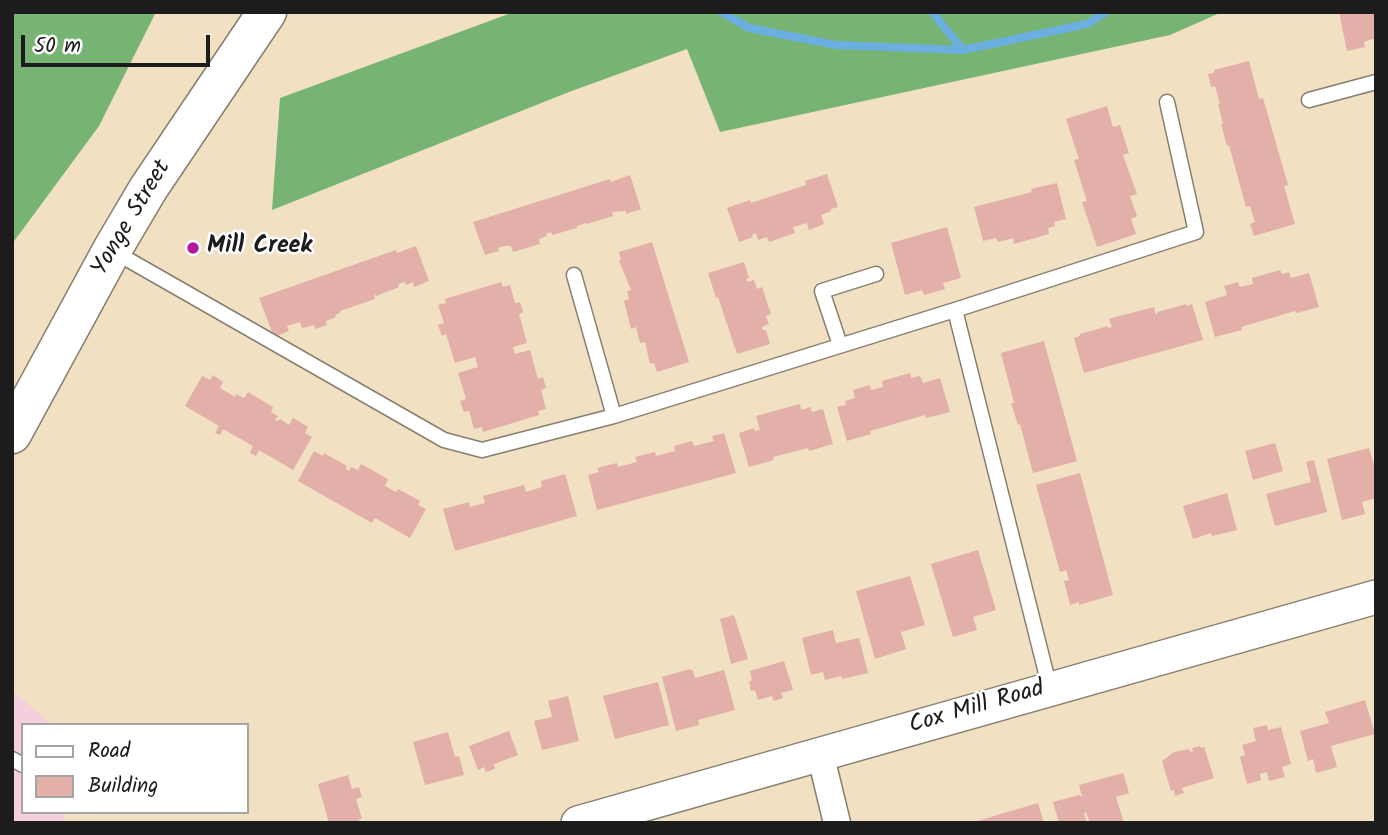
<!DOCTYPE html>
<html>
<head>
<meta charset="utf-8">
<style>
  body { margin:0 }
  #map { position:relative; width:1388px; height:835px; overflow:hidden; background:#f1e0c2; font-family:Kalam,sans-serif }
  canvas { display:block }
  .frame { position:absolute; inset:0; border:14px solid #1c1c1c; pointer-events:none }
  .legend { position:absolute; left:21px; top:723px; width:228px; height:91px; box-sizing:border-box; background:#fff; border:2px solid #a4a4a4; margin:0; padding:9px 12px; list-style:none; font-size:21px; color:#1c1c1c }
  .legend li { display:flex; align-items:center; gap:14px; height:35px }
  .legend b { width:35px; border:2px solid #a4a4a4 }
  .scale { position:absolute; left:21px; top:35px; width:189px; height:32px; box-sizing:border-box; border:4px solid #1c1c1c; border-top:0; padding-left:9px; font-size:21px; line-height:24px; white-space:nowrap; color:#1c1c1c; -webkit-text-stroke:5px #fff; paint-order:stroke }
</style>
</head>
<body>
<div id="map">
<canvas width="1388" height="835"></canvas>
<div class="frame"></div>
<ul class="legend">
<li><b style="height:9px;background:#fff"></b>Road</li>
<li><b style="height:19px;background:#e2afa9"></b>Building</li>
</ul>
<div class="scale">50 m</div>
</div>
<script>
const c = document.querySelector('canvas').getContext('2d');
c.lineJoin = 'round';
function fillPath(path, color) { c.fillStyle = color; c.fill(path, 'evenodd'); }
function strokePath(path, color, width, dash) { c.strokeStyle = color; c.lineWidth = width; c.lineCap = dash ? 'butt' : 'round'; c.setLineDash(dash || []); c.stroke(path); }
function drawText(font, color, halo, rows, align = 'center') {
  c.font = font + ' Kalam,sans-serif'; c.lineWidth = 5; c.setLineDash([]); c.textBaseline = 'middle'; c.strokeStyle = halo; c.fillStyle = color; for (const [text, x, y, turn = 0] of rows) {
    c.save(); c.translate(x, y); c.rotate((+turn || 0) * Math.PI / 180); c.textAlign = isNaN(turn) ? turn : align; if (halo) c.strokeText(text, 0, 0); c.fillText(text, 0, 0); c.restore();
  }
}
const built = new Path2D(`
  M12 690 52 725H23V812H65L64 823H12Z`);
const forest = new Path2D(`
  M12 12H156L99 126 12 244Z
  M514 12H1222L1170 35 720 132 687 49 569 92 272 210 280 98Z`);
const stream = new Path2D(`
  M721 12 749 28 836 45 963 50 1087 24 1106 12
  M932 12 963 50`);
const building = new Path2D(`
  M1339 12H1376V38L1364 42 1365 47 1347 51Z
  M1249 61 1259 99 1263 98 1288 185 1284 186 1295 224 1254 236 1250 224 1255 222 1250 206 1246 207 1229 145 1227 146 1221 124H1223L1218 104H1220L1215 86 1211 87 1208 74 1214 73V70Z
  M1107 106 1113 127 1120 125 1129 153 1123 155 1137 194 1130 196 1137 216 1131 219 1136 234 1097 247 1082 202 1087 201 1074 160 1079 159 1066 119Z
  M827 174 838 207 831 209V211L821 215 824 224 809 230 807 223 793 227 795 233 769 242 767 237 758 240 756 233 752 235 753 237 739 242 727 208 750 200 751 203 806 185 805 181Z
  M630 175 641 209 626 214V211L612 212 613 216 587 224 585 221 586 223 577 226V228L552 235 551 232 546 234 547 236 539 239 540 244 513 252 511 246H504L498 248 499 251 485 255 473 222 610 179 611 182Z
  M1057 183 1066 219 1054 222 1055 226 1048 228 1049 234 1014 244 1013 238 998 242 996 238 983 241 974 207 1032 192 1031 189Z
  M947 227 961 278 943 283 945 289 924 295 922 290 905 295 891 243Z
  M652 242 689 362 657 372 654 363 650 364 645 342 640 343 636 327 631 329 624 301 629 299 627 291 631 290 619 261 621 260 619 252Z
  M416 246 429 281 414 287 413 282 406 285 405 282 398 284 399 287 376 296 374 294 375 299 340 311V313L335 315 336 317 326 321 327 325 316 329 314 325 302 328 300 322 287 326 289 331 274 337 259 298 396 250 397 253Z
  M744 262 749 278 746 279 748 282 754 280 757 289 762 287 771 314 766 316 769 324 762 327 763 330H766L770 344 737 354 718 297 716 298 708 273Z
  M1280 270 1282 274 1289 272 1291 278 1309 273 1319 307 1297 313 1295 311 1241 327 1242 330 1215 337 1205 302 1227 295 1224 286 1238 282 1240 287 1253 284 1252 278Z
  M501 282 503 287 510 285 515 303 520 302 523 312 519 314 527 343 513 347 515 354 530 350 538 379 543 377 546 388 541 390 546 409 538 411 539 415 483 432 482 427 474 429 469 411 464 412 460 401 466 399 458 373 478 367 475 357 455 363 446 334 442 336 438 325 444 323 438 305 446 303 445 299Z
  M1186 304V306L1192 304 1203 340 1084 373 1074 338 1080 336V334L1108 326V328L1112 327 1109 319 1119 316 1154 307 1156 315 1158 312Z
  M1044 341 1077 461 1033 473 1020 424 1018 425 1011 403H1014L1001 353Z
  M910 373 911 378 920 376 923 383 940 378 950 412 926 418 925 415 870 431 871 434 847 441 837 407 846 405 845 401 855 398 853 390 870 385 871 390 883 387 882 381Z
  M213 375 223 382 220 388 235 397 236 394 244 398 248 392 273 407 271 412 278 416 275 420 278 421 280 419 289 425 293 418 308 427 305 433 312 437 293 470 259 450 256 456 250 453 253 446 223 429 220 435 215 433 219 426 185 406 202 376 210 380Z
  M800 404 801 410 810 407 812 412 823 409 833 444 809 451 808 448 773 457 774 460 749 467 739 433 754 428 755 431 760 430 756 416Z
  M724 433 736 473 597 510 588 475 599 472 597 468 617 463 618 467 637 462 635 457 655 452 656 456 675 451 674 446 692 441 694 446 714 441 712 436Z
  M1275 443 1283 471 1253 480 1245 451Z
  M1369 448 1376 471V498L1362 502 1365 514 1342 520 1327 459Z
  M314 451 323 456 324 453 347 466 346 469 349 471 351 467 358 470 361 464 388 479 385 486 396 492 398 489 420 501 418 505 426 509 410 538 375 518 372 523 298 481Z
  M1314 460 1327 512 1275 526 1266 494 1311 482 1306 462Z
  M1080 473 1113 595 1079 605V602L1070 605 1064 581 1069 580 1066 570 1060 572 1036 485Z
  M565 474 577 516 455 551 443 509 469 502 470 507 485 503 483 496 524 485 526 492 542 487 541 481Z
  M1227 493 1237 530 1212 536 1211 533 1193 539 1183 506Z
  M978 550 996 610 973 617 977 630 953 637 931 564Z
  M910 576 925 625 901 632 906 649 875 659 856 591Z
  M734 615 748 659 731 664 720 619Z
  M833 630 836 643 859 638 868 673 842 679 841 676 825 680 823 672 811 675 802 638Z
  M784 661 793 690 781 693 783 698 774 701 772 696 758 700 755 690 751 691 749 682 752 680 750 671Z
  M690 669 693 671 695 678 724 670 735 710 698 720 699 725 676 731 662 677Z
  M658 682 669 725 615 739 603 696Z
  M568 696 579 741 542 750 534 721 552 717 548 701Z
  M1365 700 1375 734 1331 746 1337 767 1316 773 1313 759 1308 761 1300 731 1329 723 1325 712Z
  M1267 725 1268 730 1281 727 1291 764 1282 767 1285 777 1269 781 1267 772 1260 774 1261 780 1247 784 1240 757 1245 755 1242 745 1256 741 1253 728Z
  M509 731 518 755 494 764 495 769 486 772 484 767 478 770 469 746Z
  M448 732 455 757 459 756 464 775 425 785 413 742Z
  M1200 746 1201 748 1204 747 1214 778 1182 788 1184 793 1175 796 1174 790 1171 791 1162 761 1174 752 1189 749 1190 752 1193 751 1192 748Z
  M1123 773 1129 793 1116 797 1124 823H1090L1086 812 1084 813 1087 823H1059L1053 802 1079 795 1082 797 1079 785Z
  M348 775 352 789 359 787 362 797 356 799 362 819H359L360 823H329L318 784Z
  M1038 803 1044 823H974V822Z`);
const service = new Path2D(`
  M1309 100 1376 82
  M113 251 444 440 482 450 614 416 955 310 1196 232 1167 102
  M574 275 614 416
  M955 310 1050 689
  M840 345 822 291 876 274
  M12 759 23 765`);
const minor = new Path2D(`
  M820 753 837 823`);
const tertiary = new Path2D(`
  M578 823 1376 597`);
const primary = new Path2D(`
  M12 434 112 250 148 189 267 12`);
const markers = [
  [193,248,7,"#b5179e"]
];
const streetNames = [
  ["Yonge Street",133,219,-59],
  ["Cox Mill Road",977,709,-16]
];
const poiNames = [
  ["Mill Creek",207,248]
];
fillPath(built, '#f5cfdb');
fillPath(forest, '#77b474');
strokePath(stream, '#6aafe0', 8);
fillPath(building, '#e2afa9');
strokePath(service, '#867e6f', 17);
strokePath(minor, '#867e6f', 29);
strokePath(tertiary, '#867e6f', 36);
strokePath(primary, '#867e6f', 41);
strokePath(service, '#fff', 14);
strokePath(minor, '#fff', 26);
strokePath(tertiary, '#fff', 33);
strokePath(primary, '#fff', 38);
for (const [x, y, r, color] of markers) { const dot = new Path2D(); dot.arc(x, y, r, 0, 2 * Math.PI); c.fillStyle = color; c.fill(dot); strokePath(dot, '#fff', 2.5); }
drawText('24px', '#1c1c1c', '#fff', streetNames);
drawText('bold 24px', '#1c1c1c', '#fff', poiNames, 'left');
</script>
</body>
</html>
